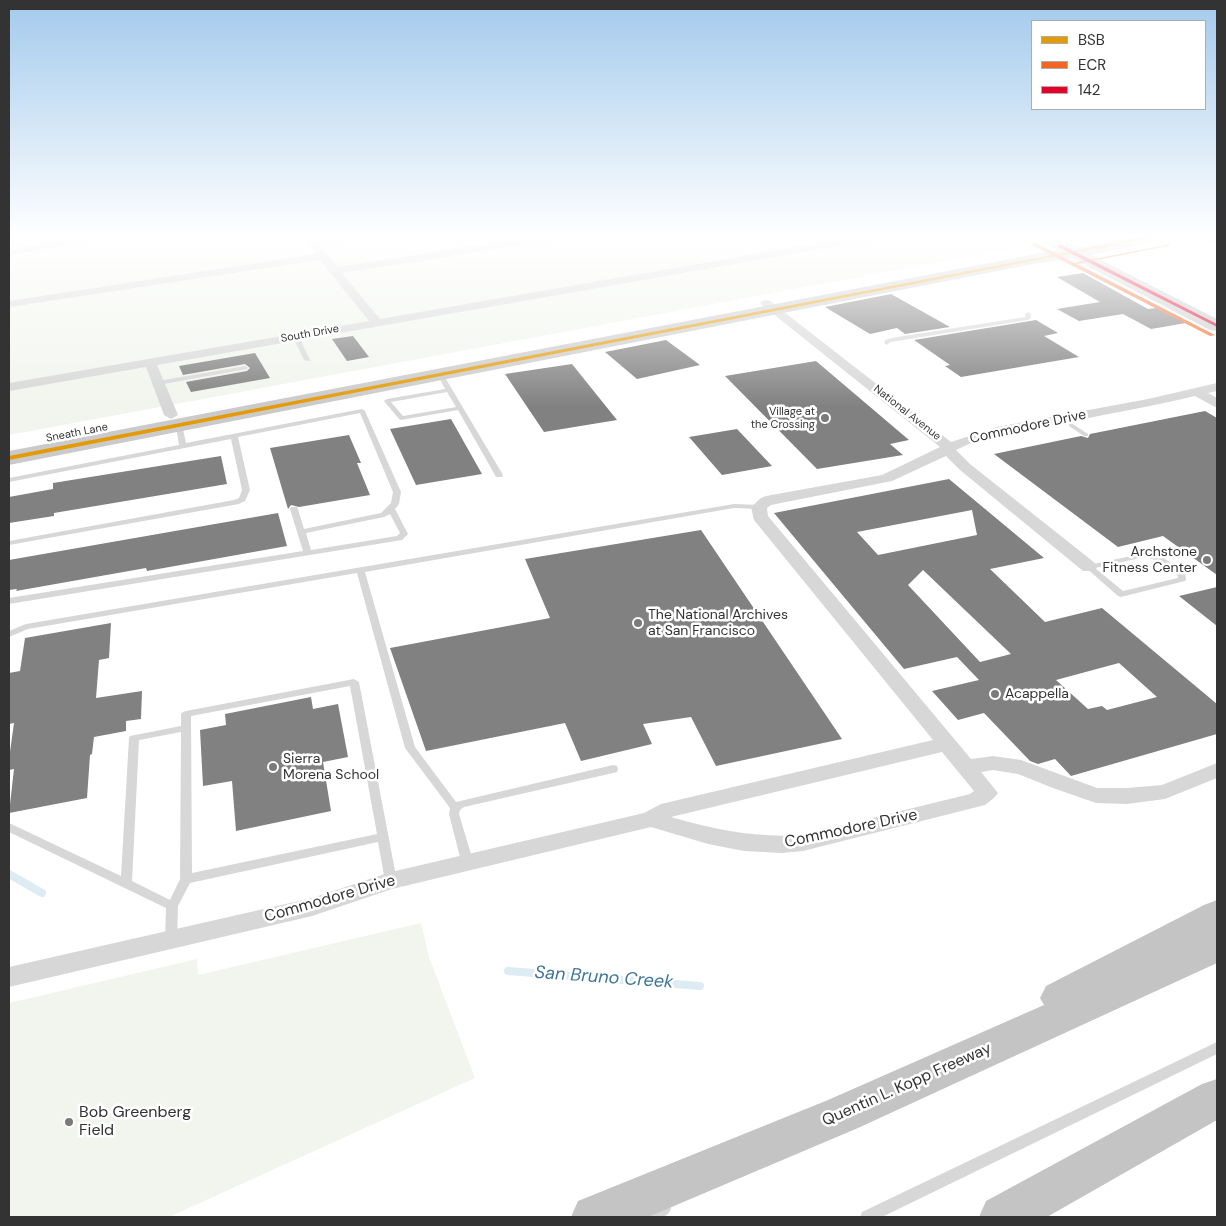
<!DOCTYPE html>
<html>
<head>
<meta charset="utf-8">
<style>
  body { margin:0 }
  #map { position:relative; width:1226px; height:1226px; overflow:hidden; background:#fff; font-family:"DM Sans",sans-serif }
  canvas { display:block }
  .frame { position:absolute; inset:0; border:10px solid #333; pointer-events:none }
  .legend { position:absolute; left:1031px; top:20px; width:175px; height:90px; box-sizing:border-box; background:#fff; border:1px solid #adadad; margin:0; padding:6px 9px; list-style:none; font-size:15px; color:#333 }
  .legend li { display:flex; align-items:center; gap:10px; height:25px }
  .legend b { width:25px; border:1px solid #adadad }
</style>
</head>
<body>
<div id="map">
<canvas width="1226" height="1226"></canvas>
<div class="frame"></div>
<ul class="legend">
<li><b style="height:6px;background:#e39a05"></b>BSB</li>
<li><b style="height:6px;background:#f26522"></b>ECR</li>
<li><b style="height:6px;background:#e4002b"></b>142</li>
</ul>
</div>
<script>
const c = document.querySelector('canvas').getContext('2d');
c.lineJoin = 'round';
function fillPath(path, color) { c.fillStyle = color; c.fill(path, 'evenodd'); }
function strokePath(path, color, width, dash) { c.strokeStyle = color; c.lineWidth = width; c.lineCap = dash ? 'butt' : 'round'; c.setLineDash(dash || []); c.stroke(path); }
function drawText(font, color, halo, rows, align = 'center') {
  c.font = font + ' "DM Sans",sans-serif'; c.lineWidth = 5; c.setLineDash([]); c.textBaseline = 'middle'; c.strokeStyle = halo; c.fillStyle = color; for (const [text, x, y, turn = 0] of rows) {
    c.save(); c.translate(x, y); c.rotate((+turn || 0) * Math.PI / 180); c.textAlign = isNaN(turn) ? turn : align; if (halo) c.strokeText(text, 0, 0); c.fillText(text, 0, 0); c.restore();
  }
}
const green = new Path2D(`
  M9 235H1021L1030 240 1026 246 9 435Z
  M421 923 429 957 475 1078 169 1217H9V1003L197 959 198 975Z`);
const stream = new Path2D(`
  M9 874 42 893
  M508 971 700 986`);
const building = new Path2D(`
  M1083 273 1148 309 1156 308 1186 323 1151 329 1123 314 1079 321 1057 309 1100 302 1057 277Z
  M891 294 950 327 905 334 897 328 870 334 825 307Z
  M1036 320 1058 333 1044 336 1079 357 961 377 945 366 950 365 914 340Z
  M353 336 369 357 347 361 332 339Z
  M666 340 700 365 637 379 605 352Z
  M255 353 270 378 191 392 186 382 247 371 250 368 245 364 183 375 179 366Z
  M816 361 909 440 890 444 903 455 817 469 725 376Z
  M572 364 617 420 544 432 505 374Z
  M1205 411 1217 418V575L1163 536 1118 547 994 454 1081 436 1088 438 1090 434Z
  M451 419 482 474 416 485 390 429Z
  M737 429 772 466 722 475 689 437Z
  M349 435 361 463H357L370 495 299 507 291 505 288 509 270 448Z
  M221 456 227 484 54 513V516L9 523V497L53 489V483Z
  M949 479 1044 558 990 569 1045 622 1102 608 1217 704V734L1071 776 1055 759 1038 764 1030 761 984 713 958 720 932 691 979 680 957 657 904 669 774 513ZM972 510 977 535 878 555 857 532ZM923 570 1011 654 980 662 908 585ZM1119 663 1157 697 1107 710 1102 706 1088 709 1056 680Z
  M278 513 287 546 147 571 146 568 16 591 17 589 9 590V560Z
  M701 530 842 739 716 766 691 717 643 724 652 744 581 761 565 723 426 751 390 648 550 618 525 559Z
  M1217 587V626L1179 596Z
  M111 623 109 658 99 660 96 698 142 691 141 719 126 721V731L94 737 92 754 90 755 87 798 9 813 14 769 9 770V759L14 723 9 724V673L20 671 25 638Z
  M311 697 313 709 338 704 348 757 323 762 331 811 236 831 232 781 203 786 200 730 226 725 225 714Z`);
const lane = new Path2D(`
  M1203 237 1217 241V243L1201 240 1200 239Z
  M1028 312 1031 314V318L1028 320 897 341 890 342 887 345 884 343 885 340 897 337 1025 317V314Z
  M294 336 299 337 310 360 309 361 304 360 293 337Z
  M245 366 248 368 247 369 158 385 155 383 158 381Z
  M440 372 443 374 503 475 502 477H496L495 475 458 410 401 420 399 419 384 401 387 399 445 389 437 374ZM447 392 456 407 403 416 391 402Z
  M362 409 365 411 401 492 399 504 395 509 408 534 402 540 9 604V598L303 551 290 509 291 507H297L298 509 304 529 381 513 391 503 393 492 360 413 238 437 250 490 245 501 239 504 9 545V541L234 500 239 498 242 490 231 439 9 482V478L179 445 176 426 173 422 176 420 182 425 186 443ZM390 514 400 533 397 536 311 550 306 533 384 517Z
  M1071 423 1088 434V436H1084L1069 426V424Z
  M734 504 759 505 763 507 759 509 734 508 365 572 415 747 456 802 613 765 617 766 618 769 617 772 613 773 464 807 460 810 459 814 473 861 471 864 467 865 463 864 461 861 449 814 450 808 405 748 357 573 28 629 9 637V631L26 624Z
  M1145 553 1161 556 1185 573 1186 579 1185 581 1121 597 1118 596 1085 567 1089 565ZM1145 557 1155 560 1178 576V578L1123 591 1095 568Z
  M354 679 359 682 397 881 395 884 391 885 387 884 385 881 378 842 190 883 178 906 177 940 175 943 171 945 167 943 165 940 166 908 9 832V823L121 876 129 738 130 736 181 726V714L183 712 186 711ZM350 686 377 834 192 873 191 716ZM181 732 180 879 170 900 132 881 139 740Z
  M1217 1042V1054L882 1217H860L862 1212Z
  M664 1202 669 1204 671 1209C666 1221 653 1217 642 1217L644 1212Z`);
const street = new Path2D(`
  M85 235H108L103 238 9 256V250Z
  M301 235H312L314 238 333 235H359L354 238 318 244 338 267 543 235H570L565 238 342 273 380 319 864 235 883 236 878 239 157 365 178 415 171 419 164 415 146 367 9 391V383L369 321 320 260 9 307V301L316 254Z
  M766 300 770 301 951 442 997 427 1148 399 1217 383V391L1208 393 1217 398V408L1195 396C1149 407 1103 415 1056 424 1023 430 987 434 956 450L970 464 1095 563 1097 567 1095 571H1083L960 470 946 456 892 481 771 505 767 508 768 516 971 759 993 756 1021 760 1097 788H1127L1162 785 1217 763V778L1165 799 1127 804 1096 803 1053 788 1018 774 993 770 981 772 998 793 994 798 985 805 803 851 782 853 744 851 708 844 651 827 392 889 312 916 9 987V967L312 898 391 872 644 813 661 804 933 740 754 520 751 507 761 498 766 496 882 475 940 447 762 305 760 303 762 301ZM942 752 974 791 970 794 803 835C757 838 715 830 671 817Z`);
const secondary = new Path2D(`
  M1144 235H1173L1166 239 1099 253 1094 252 1092 249 1094 246Z`);
const primary = new Path2D(`
  M1031 235H1052L1076 248 1099 244 1105 246 1107 249 1105 252 1091 255 1217 319V331L1210 330 1072 258 1033 264 9 465V451L1057 250Z`);
const highway = new Path2D(`
  M1217 900V963L858 1128 648 1217H571L578 1201 828 1100 1044 1005 1040 998 1046 986 1204 905Z
  M1217 1079V1120L1047 1217H979L986 1201 1202 1084Z`);
const bus1 = new Path2D(`
  M1155 235H1166L9 460V456Z`);
const bus2 = new Path2D(`
  M1032 243H1036L1074 263 1170 244V245L1168 246 1077 264 1215 335 1210 336 1032 245Z`);
const bus3 = new Path2D(`
  M1058 245H1062L1217 324V327L1058 247Z`);
const markers = [
  [825,418,5,"#7a7a7a"],
  [1207,560,5,"#7a7a7a"],
  [638,623,5,"#7a7a7a"],
  [995,694,5,"#7a7a7a"],
  [273,767,5,"#7a7a7a"],
  [69,1122,5,"#7a7a7a"]
];
const farStreetnames = [
  ["South Drive",310,334,-10],
  ["National Avenue",907,413,38],
  ["Sneath Lane",77,433,-11]
];
const farPoinames = [
  ["Village at",815,412],
  ["the Crossing",815,425]
];
const streetNames = [
  ["Commodore Drive",1028,427,-12]
];
const poiNames = [
  ["Archstone",1197,552,"right"],
  ["Fitness Center",1197,568,"right"],
  ["The National Archives",648,615],
  ["at San Francisco",648,631],
  ["Acappella",1005,694],
  ["Sierra",283,759],
  ["Morena School",283,775]
];
const nearStreetnames = [
  ["Commodore Drive",851,829,-12],
  ["Commodore Drive",330,899,-16],
  ["Quentin L. Kopp Freeway",907,1085,-24]
];
const nearPoinames = [
  ["Bob Greenberg",79,1113],
  ["Field",79,1131]
];
const nearWaternames = [
  ["San Bruno Creek",604,978,4]
];
fillPath(green, '#f1f5ed');
strokePath(stream, '#ddebf3', 8);
fillPath(building, '#818181');
fillPath(lane, '#d7d7d7');
fillPath(street, '#d7d7d7');
fillPath(secondary, '#d0d0d0');
fillPath(primary, '#cacaca');
fillPath(highway, '#c4c4c4');
fillPath(bus1, '#e39a05');
fillPath(bus2, '#f26522');
fillPath(bus3, '#e4002b');
const sky = c.createLinearGradient(0, 0, 0, 407);
sky.addColorStop(0, '#a3caec');
sky.addColorStop(0.58, '#fff');
sky.addColorStop(1, '#ffffff00');
c.fillStyle = sky;
c.fillRect(0, 0, 1226, 407);
for (const [x, y, r, color] of markers) { const dot = new Path2D(); dot.arc(x, y, r, 0, 2 * Math.PI); c.fillStyle = color; c.fill(dot); strokePath(dot, '#fff', 2); }
drawText('11px', '#333', '#fff', farStreetnames);
drawText('11px', '#333', '#fff', farPoinames, 'right');
drawText('14px', '#333', '#fff', streetNames);
drawText('14px', '#333', '#fff', poiNames, 'left');
drawText('16px', '#333', '#fff', nearStreetnames);
drawText('16px', '#333', '#fff', nearPoinames, 'left');
drawText('italic 18px', '#3f7597', '#fff', nearWaternames);
</script>
</body>
</html>
